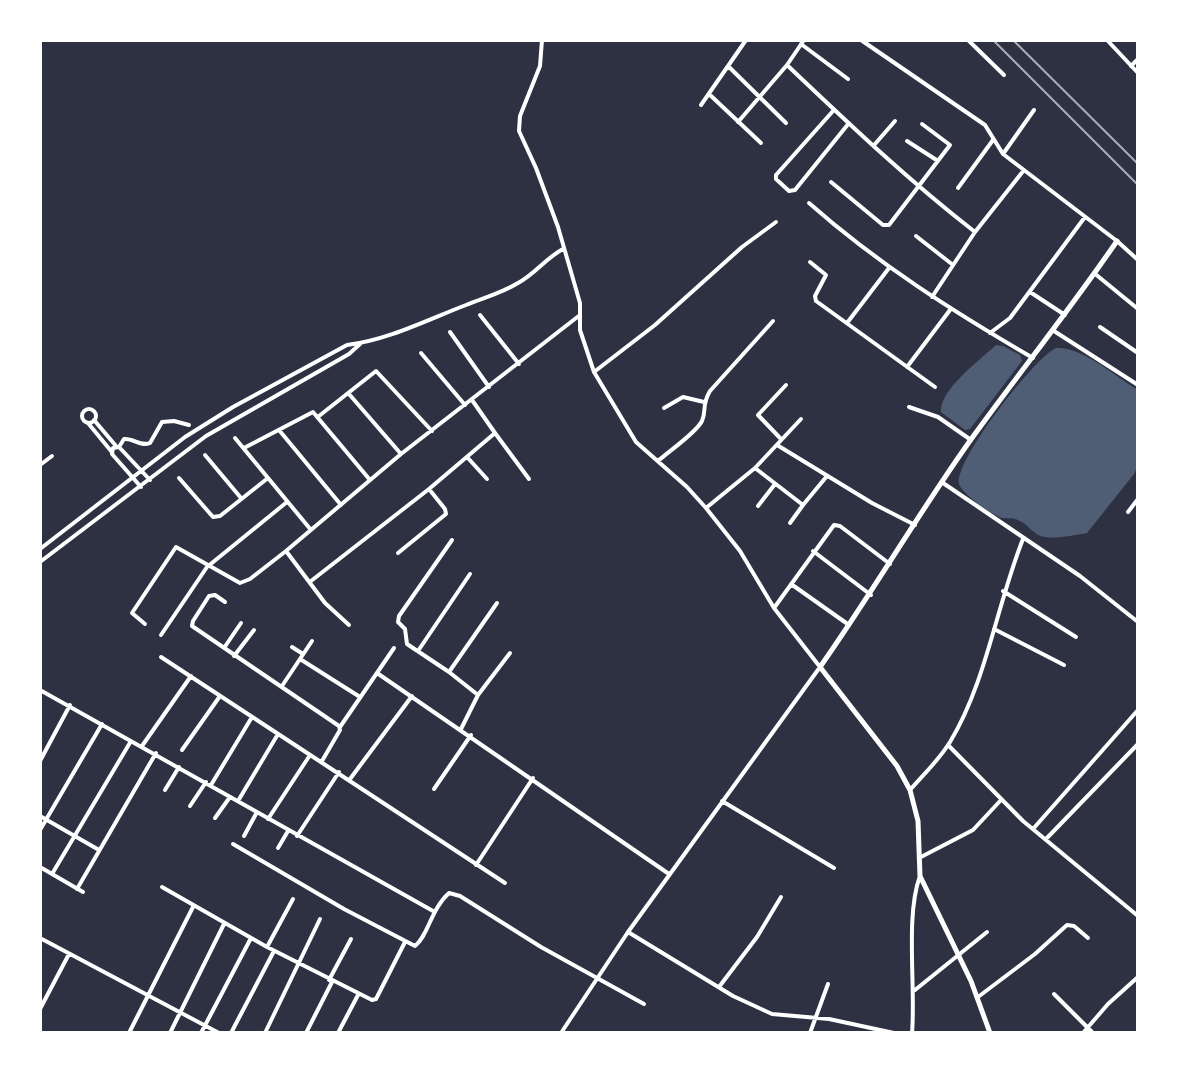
<!DOCTYPE html>
<html>
<head>
<meta charset="utf-8">
<style>
  body { margin:0 }
  #map { position:relative; width:1178px; height:1073px; overflow:hidden; background:#2d3142; font-family:Raleway,sans-serif }
  canvas { display:block }
  .frame { position:absolute; inset:0; border:42px solid #fff; pointer-events:none }
</style>
</head>
<body>
<div id="map">
<canvas width="1178" height="1073"></canvas>
<div class="frame"></div>
</div>
<script>
const c = document.querySelector('canvas').getContext('2d');
c.lineJoin = 'round';
function fillPath(path, color) { c.fillStyle = color; c.fill(path, 'evenodd'); }
function strokePath(path, color, width, dash) { c.strokeStyle = color; c.lineWidth = width; c.lineCap = dash ? 'butt' : 'round'; c.setLineDash(dash || []); c.stroke(path); }
const water = new Path2D(`
  M996 345 1003 346 1020 355 1022 361 970 429 965 430 941 412C939 390 980 360 996 345Z
  M1056 348C1082 346 1116 377 1138 390V465L1134 474 1087 533C1074 535 1058 539 1045 537 1034 536 1029 525 1020 521 1013 517 1008 519 1002 518 992 515 962 494 959 484 954 461 1034 358 1056 348Z`);
const minor = new Path2D(`
  M542 40 540 66 520 116 519 131 536 168 558 227 580 303V330L594 372 636 442 687 487 706 508 740 551 774 608 820 667 628 932 561 1033
  M861 40 985 125 1003 154 1117 241 1138 260
  M968 40 1004 75
  M1107 40 1138 73
  M801 44 848 79
  M787 65C848 123 908 180 975 232
  M1131 66 1138 59
  M729 67 786 123
  M709 94 761 143
  M701 105 746 40
  M833 111 776 175V179L789 191 795 190 849 123
  M738 122 787 65 804 40
  M907 141 938 161
  M875 144 895 121
  M1003 154 1034 110
  M831 182 883 225H889L950 145 922 124
  M958 188 993 140
  M809 203C878 264 954 312 1033 358
  M916 236 953 265
  M810 262 826 275 815 296 816 301 935 387
  M1094 273 1138 309
  M1030 292 1065 315
  M932 297 975 232 1024 170
  M480 315 519 364
  M847 323 889 268
  M1100 327 1138 353
  M1054 331 1138 385
  M450 332 489 387
  M990 333 1010 318 1085 217
  M421 353 465 405
  M907 367 950 310
  M594 372 655 325 742 247 776 222
  M349 394 401 454
  M909 407 938 417 971 440
  M664 408 683 397 704 402
  M82 416a7 7 0 1 1 14 0a7 7 0 1 1-14 0Z
  M319 416 376 371 432 431
  M94 420 116 446
  M88 423 111 451
  M279 430 341 505
  M495 433 529 479
  M235 438 311 530
  M781 439 758 415 786 385
  M777 445 872 503 915 525
  M119 447 124 439C134 438 140 447 150 443L162 422 174 421 189 425
  M244 448 313 412 370 480
  M205 455 241 498
  M467 457 487 479
  M658 461C669 451 696 433 702 421 707 410 701 406 710 391L773 321
  M40 465 52 456
  M755 468 803 505 790 523
  M179 478 213 517 220 516 268 478
  M943 483 1080 576 1138 622
  M141 487 112 454 113 448 119 447 150 480
  M803 505 827 476
  M758 506 775 484
  M706 508 755 468 801 419
  M1128 512 1138 499
  M452 540 399 616 398 622 405 629 407 644 449 672 478 695 461 729
  M40 549 185 437 233 407 347 345C388 340 427 320 466 305 483 298 502 293 518 283 535 274 546 258 563 249
  M286 551 401 454 580 315
  M813 551 871 595
  M398 553 446 514 445 509 429 489
  M40 562 206 436 349 354 360 344
  M311 581 429 489 495 433 472 400
  M791 584 849 625
  M1003 591 1076 637
  M225 602 215 595 209 596 193 621 192 626 339 726 340 730 322 761
  M774 608 834 525 840 526 890 564
  M145 624 132 613 176 547 240 583 250 579 286 551 325 603 349 625
  M994 629 1064 665
  M161 635 207 567 287 502
  M292 647 303 654
  M224 648 241 623
  M418 651 470 574
  M234 656 254 630
  M161 657 505 883
  M300 659 360 697
  M449 672 497 603
  M377 673 669 874
  M282 686 312 641
  M40 690 433 911
  M478 695 510 653
  M340 727 394 648
  M948 745 1023 821 1138 916
  M142 746 191 676
  M182 750 220 696
  M40 761 70 705
  M350 779 412 696
  M211 785 252 717
  M434 789 471 735
  M165 790 179 767
  M910 790C923 775 939 760 950 742 986 683 997 604 1023 539
  M238 801 278 734
  M722 801 834 868
  M190 806 206 782
  M40 816 99 850
  M215 818 230 797
  M268 819 310 755
  M1033 829 1138 710
  M40 830 102 724
  M244 836 257 812
  M297 836 339 772
  M1046 839 1138 744
  M233 844 344 909 415 946C428 936 431 909 449 893L460 896 541 947 644 1004
  M278 848 288 831
  M919 858 973 830 1001 800
  M476 865 533 778
  M40 867 83 892
  M52 874 131 741
  M162 887 267 947 372 1000 376 999 405 942
  M77 889 156 753
  M628 932 733 996 772 1014 829 1019 894 1033
  M40 938 219 1033
  M267 947 293 899
  M329 980 351 939
  M719 987 757 937 781 897
  M915 990 987 932
  M1054 994 1093 1033
  M978 997 1035 954 1067 925 1074 926 1088 938
  M40 1009 69 954
  M129 1033 193 907
  M170 1033 224 924
  M201 1033 251 938
  M231 1033 274 951
  M265 1033 320 919
  M306 1033 332 982
  M338 1033 358 995
  M810 1033 828 984
  M912 1033C916 988 905 916 920 876
  M1083 1033 1108 1004 1138 977`);
const tertiary = new Path2D(`
  M990 1033 971 981 920 876 918 821 910 790 897 766 820 667C873 592 919 512 972 438 1020 372 1071 308 1117 241`);
const rail = new Path2D(`
  M993 40 1138 185
  M1013 40 1138 164`);
fillPath(water, '#4f5d75');
strokePath(minor, '#fff', 4);
strokePath(tertiary, '#fff', 5);
strokePath(rail, '#abadb3', 2);
</script>
</body>
</html>
